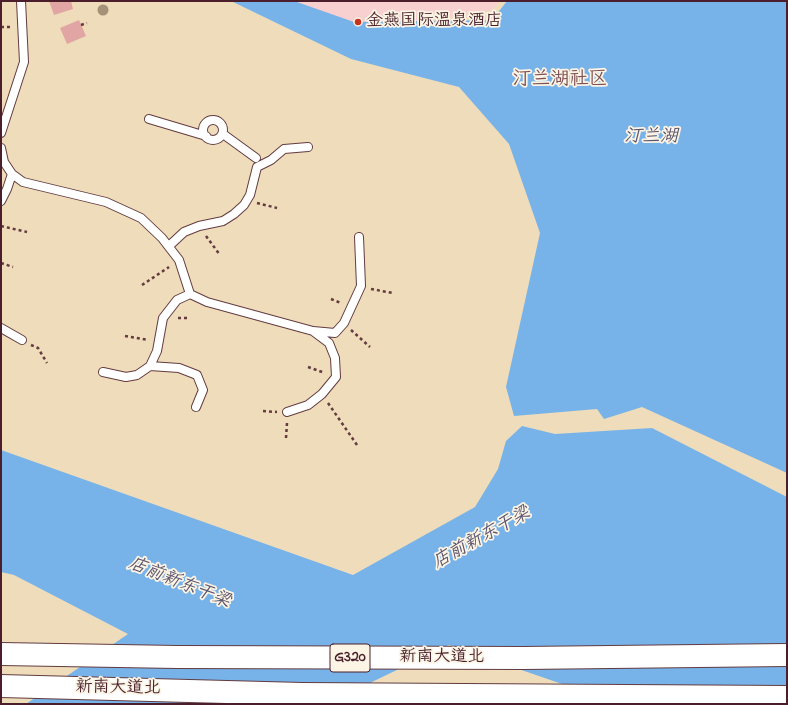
<!DOCTYPE html>
<meta charset="utf-8">
<style>
body{margin:0}
#map{position:relative;width:788px;height:705px;overflow:hidden;background:#efdcba;font-family:"Indie Flower",sans-serif}
canvas{display:block}
.frame{position:absolute;inset:0;border:2px solid #4a1f2b;pointer-events:none}
</style>
<div id="map">
<canvas width="788" height="705"></canvas>
<div class="frame"></div>
</div>
<script>
const ctx = document.querySelector('canvas').getContext('2d');
ctx.lineJoin = 'round';
function fill(path, color) { ctx.fillStyle = color; ctx.fill(path, 'evenodd'); }
const poly = rows => new Path2D(rows.map(r => 'M' + r).join(''));
function stroke(path, color, width, dash) { ctx.strokeStyle = color; ctx.lineWidth = width; ctx.lineCap = dash ? 'butt' : 'round'; ctx.setLineDash(dash || []); ctx.stroke(path); }
function drawText(font, color, halo, rows, align = 'center') {
  ctx.font = font + ' "Indie Flower","LXGW WenKai TC",sans-serif'; ctx.lineWidth = 3.5; ctx.setLineDash([]); ctx.textBaseline = 'middle'; ctx.strokeStyle = halo; ctx.fillStyle = color; for (const [text, x, y, turn = 0] of rows) {
    ctx.save(); ctx.translate(x, y); ctx.rotate((+turn || 0) * Math.PI / 180); ctx.textAlign = isNaN(turn) ? turn : align; if (halo) ctx.strokeText(text, 0, 0); ctx.fillText(text, 0, 0); ctx.restore();
  }
}
const built = poly([
 [248,1,500,1,493,10,334,35]
]);
const water = poly([
 [231,1,294,1,354,22,492,20,507,1,787,1,787,473,642,407,604,419,597,409,514,416,506,387,540,233,509,144,459,87,351,59],
 [522,426,555,434,652,428,787,497,787,704,620,704,449,645,326,704,26,704,128,634,14,575,1,572,1,450,353,575,475,507,498,469,506,441]
]);
const building = poly([
 [49,1,71,1,73,9,54,15],
 [79,20,86,36,67,44,60,28]
]);
const path = poly([
 [81,25,87,23],
 [1,27,13,27],
 [257,203,277,208],
 [1,226,27,232],
 [206,236,220,255],
 [1,263,13,267],
 [142,285,169,267],
 [371,289,393,293],
 [331,299,341,303],
 [178,318,190,318],
 [351,330,370,347],
 [125,336,148,340],
 [31,345,38,348,47,363],
 [308,367,325,373],
 [328,403,357,445],
 [263,411,277,412],
 [286,438,287,423]
]);
const service = poly([
 [149,119,206,136],
 '203 130a10 10 0 1 1 20 0a10 10 0 1 1-20 0Z',
 [1,133,24,62,21,1],
 [223,134,256,158],
 [1,148,4,162,12,174,23,182,106,202,141,218,162,238,179,260,190,294,207,302,313,331,329,343,335,358,336,377,322,394,308,405,287,412],
 [1,201,7,189,12,174],
 [169,246,184,232,199,226,223,221,234,214,244,205,250,195,257,167,271,160,284,149,308,147],
 [1,328,22,340],
 [313,331,335,333,344,323,361,286,359,237],
 [150,366,179,368,197,375,203,390,196,407],
 [103,372,126,377,137,375,150,366,157,351,163,318,177,300,190,294]
]);
const trunk = poly([
 [1,654,177,657,523,658,787,655],
 [1,686,302,694,787,697]
]);
const trees = [
 [103,10]
];
const markers = [
 [358,22,4,"#c8321e"]
];
const shields = [
 [350,658,40]
];
const shieldNames = [
 ["G320",350,658]
];
const poiNames = [
 ["金燕国际温泉酒店",366,22]
];
const streetNames = [
 ["新南大道北",442,658],
 ["新南大道北",118,689,1]
];
const waterNames = [
 ["汀兰湖",651,138],
 ["店前新东干梁",482,539,-29],
 ["店前新东干梁",179,584,22]
];
const quarterNames = [
 ["汀兰湖社区",560,81]
];
fill(built, '#f7d0cf');
fill(water, '#77b3e9');
fill(building, '#e1a5a3');
stroke(service, '#633b40', 10);
stroke(trunk, '#633b40', 24);
stroke(path, '#633b40', 2.5, [3, 3]);
stroke(service, '#fff', 8);
stroke(trunk, '#fff', 22);
ctx.fillStyle = '#a49178';
for (const [x, y] of trees) { ctx.beginPath(); ctx.arc(x, y, 5.5, 0, 2 * Math.PI); ctx.fill(); }
for (const [x, y, r, color] of markers) { const dot = new Path2D(); dot.arc(x, y, r, 0, 2 * Math.PI); ctx.fillStyle = color; ctx.fill(dot); stroke(dot, '#fcf5e5', 1.5); }
for (const [x, y, w] of shields) { const box = new Path2D(); box.roundRect(x - w / 2, y - 14, w, 28, 3); ctx.fillStyle = '#fcf5e5'; ctx.fill(box); stroke(box, '#4a1f2b', 1); }
drawText('bold 16px', '#4a1f2b', null, shieldNames);
drawText('17px', '#4a1f2b', '#fcf5e5', poiNames, 'left');
drawText('17px', '#4a1f2b', '#fcf5e5', streetNames);
drawText('italic 18px', '#5a536e', '#fcf5e5', waterNames);
drawText('19px', '#7f4e55', '#fcf5e5', quarterNames);
</script>
